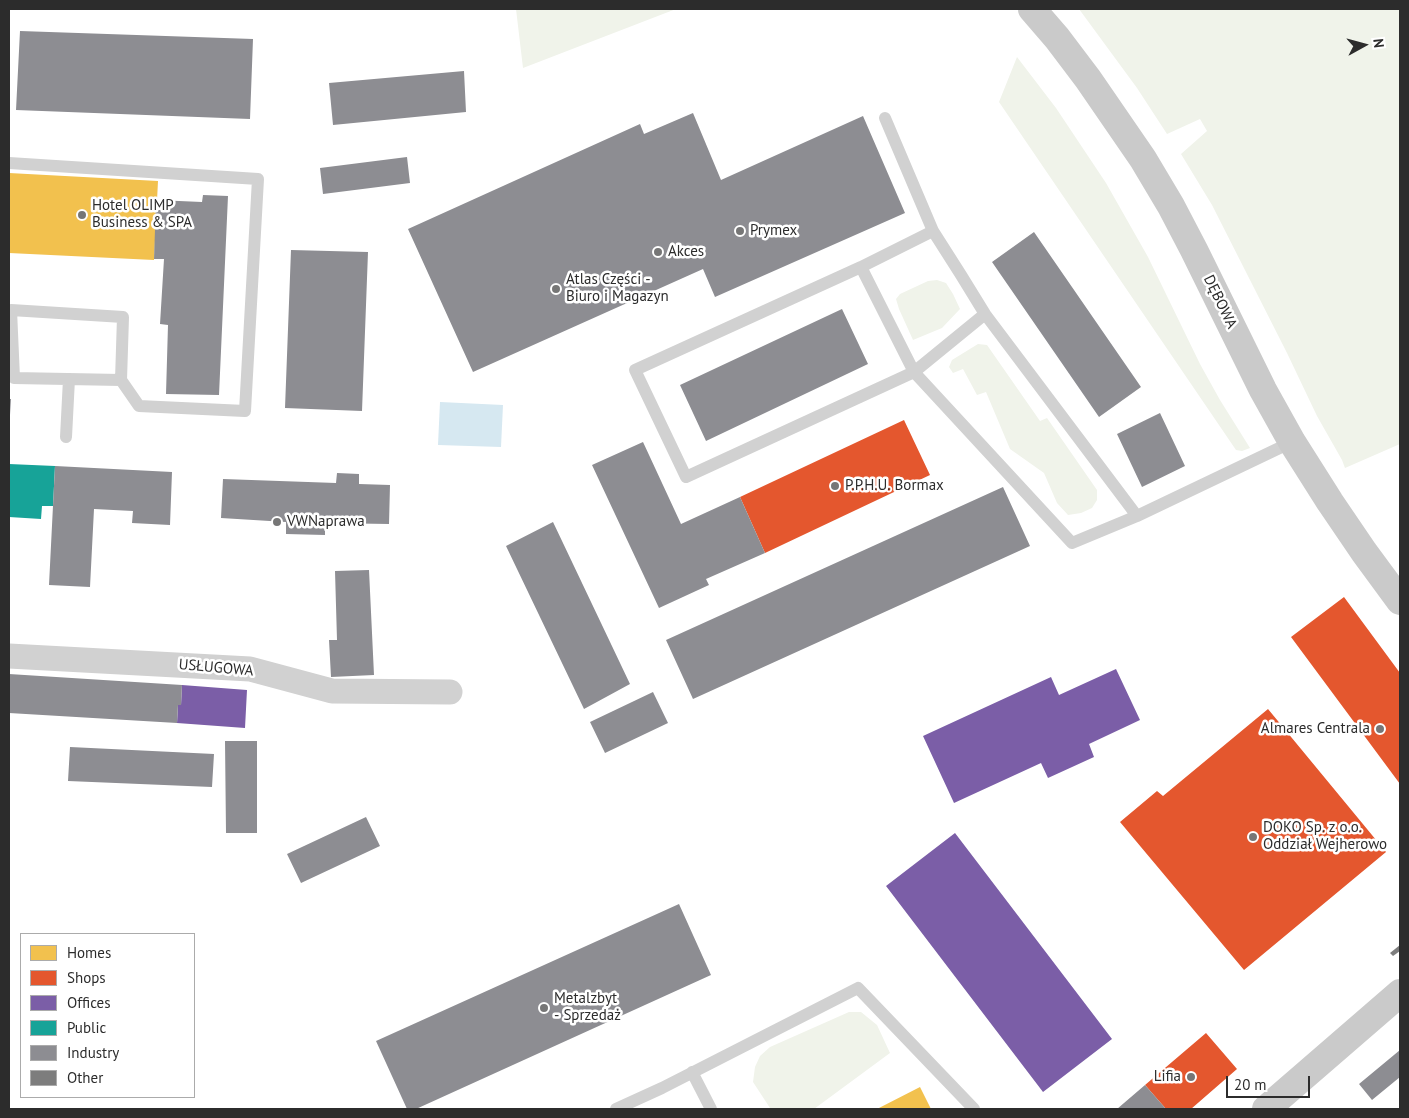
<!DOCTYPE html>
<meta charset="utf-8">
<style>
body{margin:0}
#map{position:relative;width:1409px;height:1118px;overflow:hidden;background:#fff;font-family:"PT Sans",sans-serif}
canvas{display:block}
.frame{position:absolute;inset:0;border:10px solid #2c2c2c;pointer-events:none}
.legend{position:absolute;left:20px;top:933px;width:175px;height:165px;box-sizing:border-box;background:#fff;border:1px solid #ababab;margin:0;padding:6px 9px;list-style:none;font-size:15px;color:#2c2c2c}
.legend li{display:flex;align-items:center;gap:10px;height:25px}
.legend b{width:25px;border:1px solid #ababab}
.north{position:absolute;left:1339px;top:20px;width:50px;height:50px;-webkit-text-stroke:4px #fff;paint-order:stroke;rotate:83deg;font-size:14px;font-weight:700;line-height:20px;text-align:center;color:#2c2c2c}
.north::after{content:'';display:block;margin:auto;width:18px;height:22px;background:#2c2c2c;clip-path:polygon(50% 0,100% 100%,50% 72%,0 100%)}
.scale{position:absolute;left:1226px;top:1076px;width:84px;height:22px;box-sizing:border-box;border:2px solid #2c2c2c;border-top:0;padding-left:6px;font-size:15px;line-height:18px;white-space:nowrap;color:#2c2c2c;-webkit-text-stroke:4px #fff;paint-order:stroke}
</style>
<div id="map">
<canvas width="1409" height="1118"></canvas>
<div class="frame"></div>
<ul class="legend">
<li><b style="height:14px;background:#f2c14e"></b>Homes</li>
<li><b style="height:14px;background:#e4572e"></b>Shops</li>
<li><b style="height:14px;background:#7b5ea7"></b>Offices</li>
<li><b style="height:14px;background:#17a398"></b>Public</li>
<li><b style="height:14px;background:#8d8d92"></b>Industry</li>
<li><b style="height:14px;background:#7d7d7d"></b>Other</li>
</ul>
<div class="north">N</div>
<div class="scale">20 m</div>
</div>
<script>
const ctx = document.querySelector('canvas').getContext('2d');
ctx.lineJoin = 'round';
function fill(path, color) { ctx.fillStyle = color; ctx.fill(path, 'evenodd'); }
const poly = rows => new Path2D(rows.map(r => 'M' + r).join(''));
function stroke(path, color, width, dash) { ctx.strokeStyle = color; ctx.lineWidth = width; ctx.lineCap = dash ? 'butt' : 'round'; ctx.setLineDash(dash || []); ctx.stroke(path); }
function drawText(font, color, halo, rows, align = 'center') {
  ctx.font = font + ' "PT Sans",sans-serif'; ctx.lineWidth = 5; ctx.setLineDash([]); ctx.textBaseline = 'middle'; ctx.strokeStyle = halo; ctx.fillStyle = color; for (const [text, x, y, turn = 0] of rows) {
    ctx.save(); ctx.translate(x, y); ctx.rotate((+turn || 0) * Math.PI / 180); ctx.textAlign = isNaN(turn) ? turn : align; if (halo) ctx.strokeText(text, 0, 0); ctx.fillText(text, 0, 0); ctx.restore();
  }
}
const green = poly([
 [516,9,676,9,523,68],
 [1079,9,1400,9,1400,444,1345,468,1342,460,1317,416,1287,353,1212,205,1181,154,1207,131,1200,119,1167,134,1137,88],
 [1017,57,1056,108,1106,183,1148,257,1200,364,1220,400,1250,448,1242,451,1236,450,999,102],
 [937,280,946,283,953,294,960,309,942,328,913,340,899,309,896,299,900,294,928,281],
 [978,344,987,345,1040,421,1047,418,1097,490,1097,500,1092,508,1081,513,1068,515,1057,503,1044,473,1010,449,986,392,977,395,963,369,953,373,949,367,952,360],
 [849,1012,861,1012,877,1025,890,1053,814,1109,769,1109,770,1108,753,1082,755,1067,760,1056,770,1047]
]);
const water = poly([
 [440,402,503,405,501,447,438,445]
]);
const homes = poly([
 [9,173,158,181,154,260,9,253],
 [920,1087,931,1109,877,1109]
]);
const shops = poly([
 [904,420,930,475,765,553,740,497],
 [1344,597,1400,673,1400,784,1291,637],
 [1268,709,1386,852,1244,970,1120,822,1157,791,1163,796],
 [1206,1033,1237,1069,1191,1109,1166,1109,1145,1085]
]);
const offices = poly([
 [1116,669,1140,720,1089,744,1094,757,1048,778,1041,763,954,803,923,736,1051,677,1059,695],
 [182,685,247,690,245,728,177,723,178,705,181,705],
 [955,833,1112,1039,1043,1092,886,886]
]);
const public = poly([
 [9,464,55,466,53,506,42,506,41,519,9,517]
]);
const industry = poly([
 [20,31,253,39,250,119,16,110],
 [464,71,466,112,333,125,329,83],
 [693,113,721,180,863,116,905,213,715,297,703,269,473,372,408,229,640,124,644,134],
 [407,157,410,183,323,194,320,168],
 [203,195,228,196,219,395,166,394,168,325,160,324,164,259,154,259,156,200,202,202],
 [1034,232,1141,387,1099,417,992,262],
 [291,250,368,252,362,411,285,408],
 [842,309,868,364,706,441,680,385],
 [9,399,11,399,10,415,9,415],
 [1160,413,1185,466,1142,487,1117,434],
 [643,442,681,524,740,497,765,553,706,579,709,585,659,608,592,465],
 [55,466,172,472,170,525,132,523,133,511,94,509,90,587,49,585],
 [337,473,359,474,359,484,390,485,389,524,325,523,325,535,286,534,286,522,221,518,223,479,336,483],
 [1003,487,1030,546,693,699,666,640],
 [553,522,630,684,584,709,506,546],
 [369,570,374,675,331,677,329,640,337,640,335,571],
 [9,674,182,685,181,705,178,705,177,723,9,713],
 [653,692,668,723,605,753,590,722],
 [225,741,257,741,257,833,226,833],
 [70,747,214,754,212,787,68,781],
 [366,817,380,846,301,883,287,854],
 [679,904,711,975,416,1109,407,1109,376,1041],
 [1400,1050,1400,1077,1372,1100,1359,1084],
 [1145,1085,1166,1109,1117,1109]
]);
const building = poly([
 [1400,945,1400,951,1393,956,1390,953]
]);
const lane = poly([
 [885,118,933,231,961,275,985,314,1137,516,1292,442],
 [9,163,258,179,245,411,139,406,121,380,123,317,11,310,14,378,121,380],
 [933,231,861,267,635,370,686,477,914,372,985,314],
 [861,267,914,372,1072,543,1137,516],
 [66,437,69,379],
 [692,1072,711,1109],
 [616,1109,662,1088,858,988,974,1109]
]);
const street = poly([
 [9,656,250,669,332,691,450,692]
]);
const secondary = poly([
 [1032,9,1057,38,1088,79,1143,159,1171,206,1194,250,1263,390,1292,442,1330,502,1364,552,1400,601],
 [1266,1109,1400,993]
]);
const markers = [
 [82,215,5,"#767676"],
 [740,231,5,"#767676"],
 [658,252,5,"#767676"],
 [556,289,5,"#767676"],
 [835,486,5,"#767676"],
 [277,522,5,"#767676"],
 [1380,729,5,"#767676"],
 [1253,837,5,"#767676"],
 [544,1008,5,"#767676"],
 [1191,1077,5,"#767676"]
];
const poiNames = [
 ["Hotel OLIMP",92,206],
 ["Business & SPA",92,223],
 ["Prymex",750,231],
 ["Akces",668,252],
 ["Atlas Części -",566,280],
 ["Biuro i Magazyn",566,297],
 ["P.P.H.U. Bormax",845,486],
 ["VWNaprawa",287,522],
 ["Almares Centrala",1370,729,"right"],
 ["DOKO Sp. z o.o.",1263,828],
 ["Oddział Wejherowo",1263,845],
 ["Metalzbyt",554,999],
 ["- Sprzedaż",554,1016],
 ["Lifia",1181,1077,"right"]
];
const streetNames = [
 ["DĘBOWA",1220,302,64],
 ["USŁUGOWA",216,668,5]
];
fill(green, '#f0f3ea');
fill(water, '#d6e8f1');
fill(homes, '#f2c14e');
fill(shops, '#e4572e');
fill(offices, '#7b5ea7');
fill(public, '#17a398');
fill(industry, '#8d8d92');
fill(building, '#7d7d7d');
stroke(lane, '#d1d1d1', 12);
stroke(street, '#d1d1d1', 25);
stroke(secondary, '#cacaca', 28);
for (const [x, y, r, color] of markers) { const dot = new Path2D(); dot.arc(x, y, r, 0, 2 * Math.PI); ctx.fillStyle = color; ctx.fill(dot); stroke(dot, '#fff', 2); }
drawText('15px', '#2c2c2c', '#fff', poiNames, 'left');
drawText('15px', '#2c2c2c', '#fff', streetNames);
</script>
